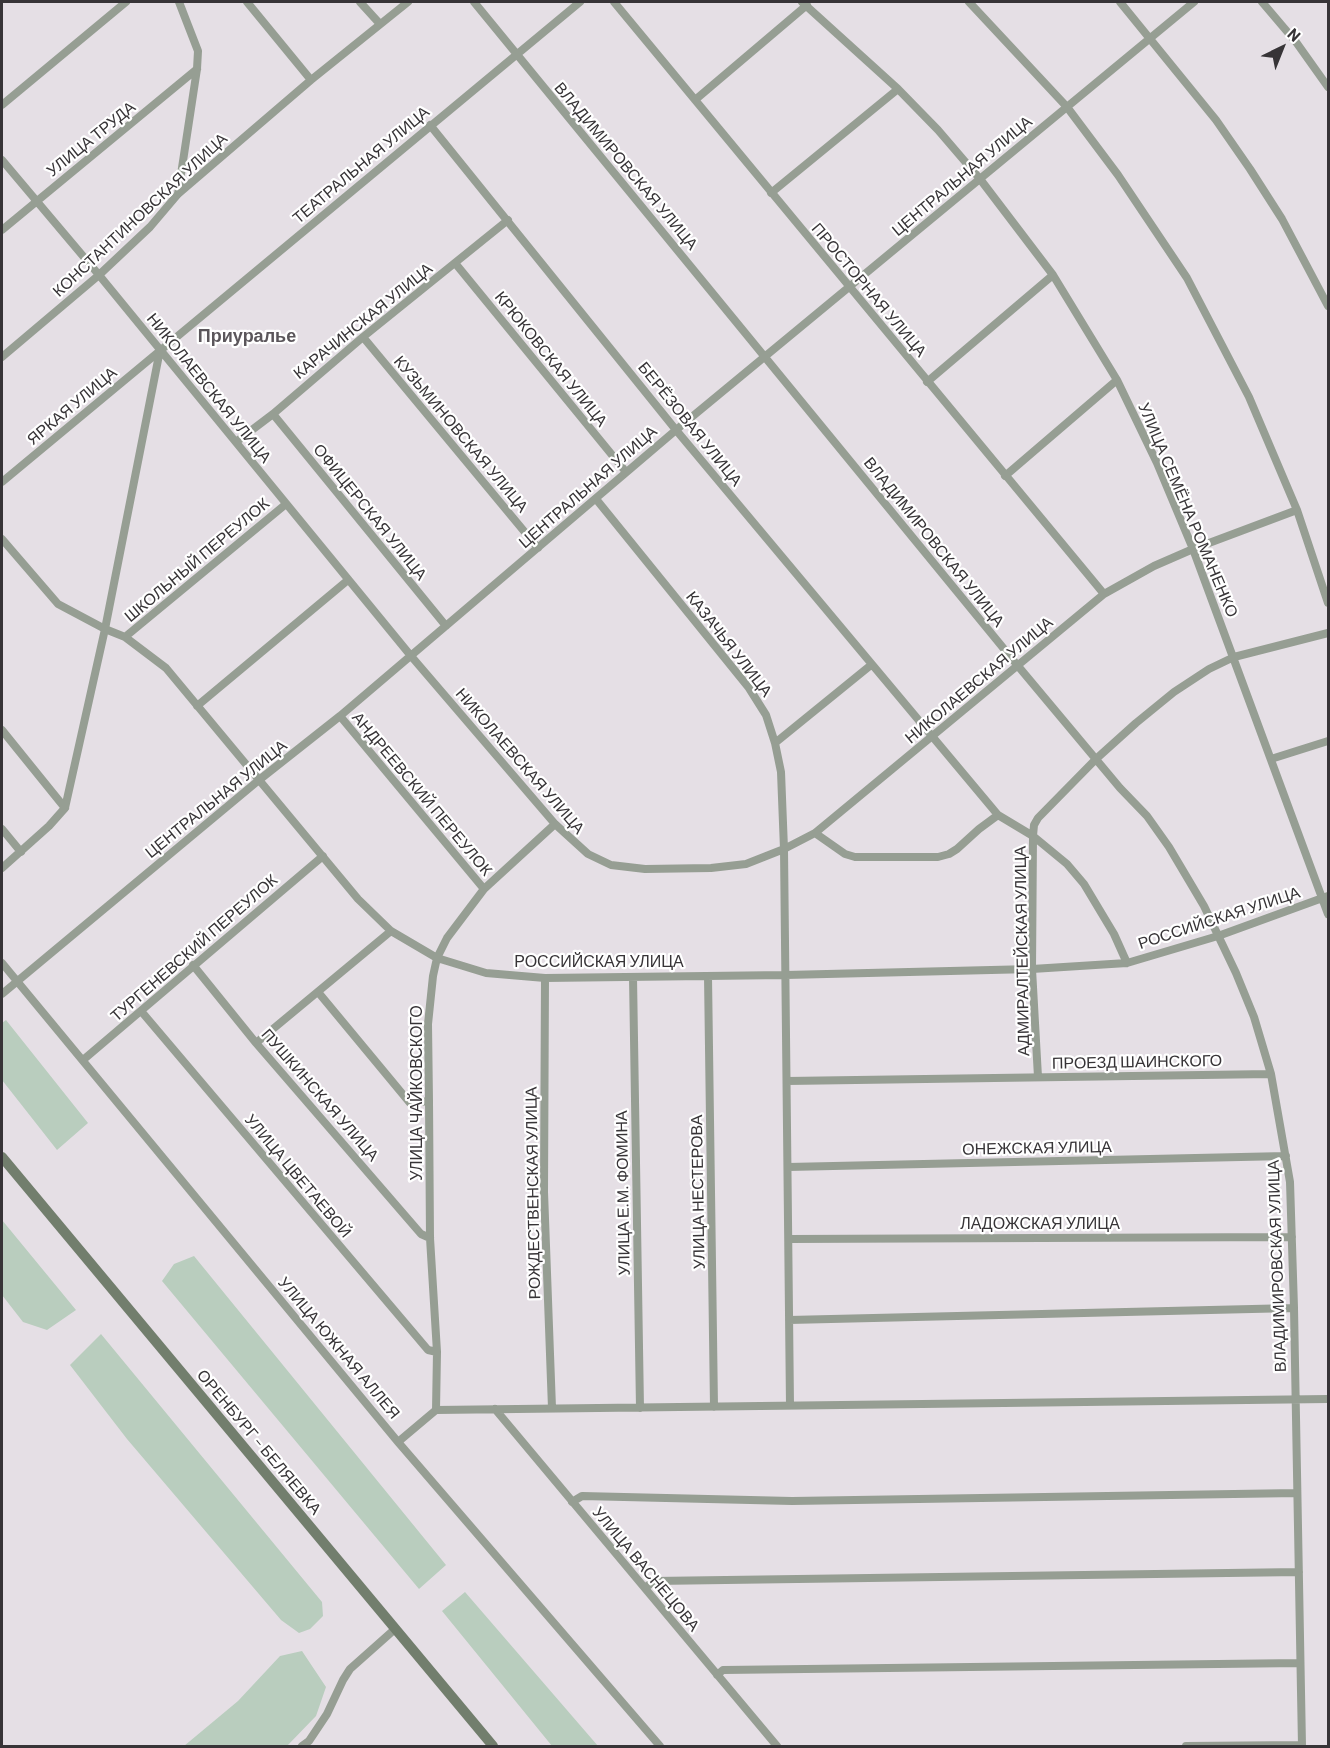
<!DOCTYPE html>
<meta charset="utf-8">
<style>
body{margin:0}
#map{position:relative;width:1330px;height:1748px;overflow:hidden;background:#e5dfe5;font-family:Barlow,sans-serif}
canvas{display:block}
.frame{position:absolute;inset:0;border:3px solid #373437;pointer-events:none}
.north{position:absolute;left:1252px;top:18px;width:60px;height:60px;-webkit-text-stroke:4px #fff;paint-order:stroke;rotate:43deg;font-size:16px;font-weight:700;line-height:24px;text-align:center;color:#373437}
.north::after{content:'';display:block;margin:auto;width:21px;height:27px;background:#373437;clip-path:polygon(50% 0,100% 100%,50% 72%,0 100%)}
</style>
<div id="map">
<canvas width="1330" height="1748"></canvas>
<div class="frame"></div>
<div class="north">N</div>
</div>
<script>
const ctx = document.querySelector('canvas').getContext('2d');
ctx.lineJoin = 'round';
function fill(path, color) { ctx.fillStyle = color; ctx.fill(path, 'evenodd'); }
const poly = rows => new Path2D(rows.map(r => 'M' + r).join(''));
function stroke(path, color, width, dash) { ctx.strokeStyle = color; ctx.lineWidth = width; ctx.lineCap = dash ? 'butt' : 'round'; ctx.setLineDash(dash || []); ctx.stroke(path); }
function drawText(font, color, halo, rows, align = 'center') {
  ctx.font = font + ' Barlow,sans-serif'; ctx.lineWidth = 4.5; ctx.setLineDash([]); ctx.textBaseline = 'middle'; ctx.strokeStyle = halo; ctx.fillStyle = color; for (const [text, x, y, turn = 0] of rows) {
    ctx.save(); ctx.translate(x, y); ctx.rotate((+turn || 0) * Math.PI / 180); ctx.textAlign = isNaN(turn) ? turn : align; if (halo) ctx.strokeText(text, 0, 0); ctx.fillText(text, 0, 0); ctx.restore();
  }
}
const green = poly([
 [6,1020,88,1123,57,1150,2,1080,2,1023],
 [2,1220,76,1310,47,1330,23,1322,2,1295],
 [194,1256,446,1565,419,1589,162,1281,174,1264],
 [101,1334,322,1602,323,1616,310,1629,299,1633,281,1620,127,1439,70,1365],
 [465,1592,598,1746,552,1746,442,1611],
 [302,1651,326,1687,316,1716,287,1746,184,1746,238,1701,280,1656]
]);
const minor = poly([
 [247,2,311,80],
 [360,2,380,24],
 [474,2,1018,666,1120,788,1147,816,1169,847,1204,906,1236,973,1254,1017,1271,1074,1290,1182,1294,1308,1302,1746],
 [614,2,1104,594],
 [802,2,898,89,938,130,980,179,1053,275,1117,380,1157,463,1193,549,1328,914],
 [969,2,1067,107,1118,175,1187,278,1249,397,1297,510,1328,603],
 [1120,2,1216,120,1250,169,1282,219,1328,306],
 [1262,2,1296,42,1328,87],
 [695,100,807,5],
 [2,105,126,2],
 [430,125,676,430,998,815,1033,836,1067,864,1084,884,1114,934,1127,963],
 [2,160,99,275,411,656,555,824,588,854,611,865,645,869,711,868,746,864,784,849,815,833,1104,594,1154,566,1193,549,1297,510],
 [771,193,898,89],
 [178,194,197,69,198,51,179,2],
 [2,230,197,69],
 [455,263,626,472],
 [363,337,538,548],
 [2,357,99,275,150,227,178,194,311,80,408,2],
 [927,382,1053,275],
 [273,414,446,626],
 [236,442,273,414,363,337,508,220],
 [1005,476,1117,380],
 [2,482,580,2],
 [596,499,749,688,766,715,775,743,781,772,784,849,790,1405],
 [2,539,58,604,105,629,125,637,166,668,358,899,391,931,437,958,486,973,545,978,786,975,1032,969,1127,963,1218,936,1328,896],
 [125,637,286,504],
 [197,706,348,580],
 [340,716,484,889],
 [2,730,65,808],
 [775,743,871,665],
 [1271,759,1328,741],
 [2,829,21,852],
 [815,833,845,854,855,857,938,857,949,854,957,849,979,829,998,815],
 [2,868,49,826,65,808,105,629,160,350],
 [2,963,398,1442,660,1746],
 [193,965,256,1043,421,1234,430,1238],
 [708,976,714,1407],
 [633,977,640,1408],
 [545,978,544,1192,552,1408],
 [318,992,410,1103,429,1101],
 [2,994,259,780,340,716,676,430,1194,2],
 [141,1011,428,1350,437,1352],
 [256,1043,391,931],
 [83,1060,323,856],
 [1038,1077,1032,969,1033,836,1034,825,1038,818,1096,759,1136,723,1174,692,1209,669,1234,657,1328,633],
 [787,1081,1271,1074],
 [788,1167,1286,1156],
 [789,1239,1292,1237],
 [789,1320,1294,1308],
 [495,1409,777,1746],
 [436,1410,437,1352,430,1238,429,1101,428,1024,433,976,437,958,447,938,484,889,555,824],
 [398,1442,436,1410,1328,1399],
 [572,1502,582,1496,792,1501,1297,1493],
 [645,1588,654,1581,1299,1572],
 [717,1675,723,1670,1300,1663],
 [302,1746,309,1741,327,1714,343,1680,350,1669,395,1629],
 [1186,1746,1302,1745]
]);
const secondary = poly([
 [2,1157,493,1746]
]);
const streetNames = [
 ["УЛИЦА ТРУДА",91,139,-39],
 ["ТЕАТРАЛЬНАЯ УЛИЦА",361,165,-40],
 ["ВЛАДИМИРОВСКАЯ УЛИЦА",626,166,50],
 ["ЦЕНТРАЛЬНАЯ УЛИЦА",962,176,-40],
 ["КОНСТАНТИНОВСКАЯ УЛИЦА",140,215,-43],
 ["ПРОСТОРНАЯ УЛИЦА",869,290,50],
 ["КАРАЧИНСКАЯ УЛИЦА",363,321,-39],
 ["КРЮКОВСКАЯ УЛИЦА",551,359,51],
 ["НИКОЛАЕВСКАЯ УЛИЦА",209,388,51],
 ["ЯРКАЯ УЛИЦА",72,406,-40],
 ["БЕРЁЗОВАЯ УЛИЦА",690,424,51],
 ["КУЗЬМИНОВСКАЯ УЛИЦА",461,434,50],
 ["ЦЕНТРАЛЬНАЯ УЛИЦА",588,487,-41],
 ["УЛИЦА СЕМЁНА РОМАНЕНКО",1188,510,67],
 ["ОФИЦЕРСКАЯ УЛИЦА",370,512,51],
 ["ВЛАДИМИРОВСКАЯ УЛИЦА",934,542,51],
 ["ШКОЛЬНЫЙ ПЕРЕУЛОК",197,560,-40],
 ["КАЗАЧЬЯ УЛИЦА",729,644,52],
 ["НИКОЛАЕВСКАЯ УЛИЦА",979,680,-40],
 ["НИКОЛАЕВСКАЯ УЛИЦА",520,761,49],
 ["АНДРЕЕВСКИЙ ПЕРЕУЛОК",422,794,50],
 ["ЦЕНТРАЛЬНАЯ УЛИЦА",216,799,-39],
 ["РОССИЙСКАЯ УЛИЦА",1219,918,-18],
 ["ТУРГЕНЕВСКИЙ ПЕРЕУЛОК",194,948,-41],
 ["АДМИРАЛТЕЙСКАЯ УЛИЦА",1022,951,-91],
 ["РОССИЙСКАЯ УЛИЦА",599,962],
 ["ПРОЕЗД ШАИНСКОГО",1137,1062,-1],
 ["УЛИЦА ЧАЙКОВСКОГО",417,1093,-90],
 ["ПУШКИНСКАЯ УЛИЦА",320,1095,49],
 ["ОНЕЖСКАЯ УЛИЦА",1037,1148,-1],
 ["УЛИЦА ЦВЕТАЕВОЙ",298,1176,50],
 ["УЛИЦА НЕСТЕРОВА",698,1192,-91],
 ["РОЖДЕСТВЕНСКАЯ УЛИЦА",533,1193,-91],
 ["УЛИЦА Е.М. ФОМИНА",623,1193,-91],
 ["ЛАДОЖСКАЯ УЛИЦА",1040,1224],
 ["ВЛАДИМИРОВСКАЯ УЛИЦА",1277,1266,-92],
 ["УЛИЦА ЮЖНАЯ АЛЛЕЯ",339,1348,50],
 ["ОРЕНБУРГ – БЕЛЯЕВКА",259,1442,50],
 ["УЛИЦА ВАСНЕЦОВА",646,1569,50]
];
const neighbourhoodNames = [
 ["Приуралье",247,336]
];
fill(green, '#b9cdbe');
stroke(minor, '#969e93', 8);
stroke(secondary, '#727e6d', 10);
drawText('16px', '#373437', '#fff', streetNames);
drawText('bold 18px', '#5b565b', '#fff', neighbourhoodNames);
</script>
